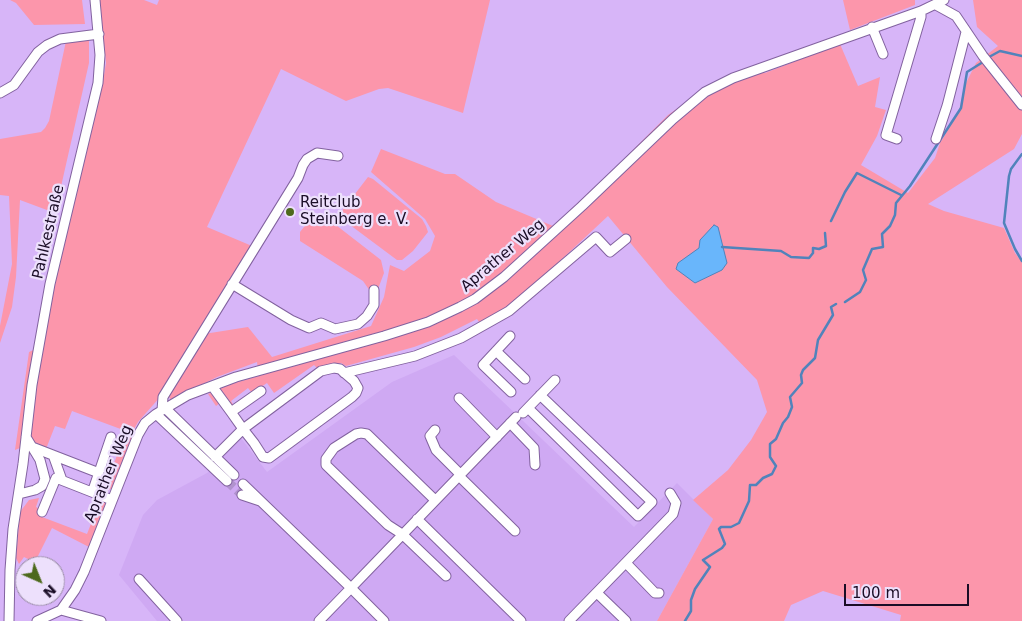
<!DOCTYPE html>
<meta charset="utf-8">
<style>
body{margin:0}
#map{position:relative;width:1022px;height:621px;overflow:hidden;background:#d7b5f8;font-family:"DejaVu Sans",sans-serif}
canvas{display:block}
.north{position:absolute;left:15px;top:556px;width:50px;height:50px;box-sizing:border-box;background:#ede0fc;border:1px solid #998ca6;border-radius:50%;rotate:136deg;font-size:14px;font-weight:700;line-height:20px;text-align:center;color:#1a0d26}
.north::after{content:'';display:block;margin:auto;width:18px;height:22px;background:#4d691c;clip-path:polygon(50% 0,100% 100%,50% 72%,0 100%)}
.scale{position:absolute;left:844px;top:584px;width:125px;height:22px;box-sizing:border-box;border:2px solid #1a0d26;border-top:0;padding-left:6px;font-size:15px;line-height:18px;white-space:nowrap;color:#1a0d26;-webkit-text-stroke:4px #ede0fc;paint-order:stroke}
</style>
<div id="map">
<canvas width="1022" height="621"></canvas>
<div class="north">N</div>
<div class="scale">100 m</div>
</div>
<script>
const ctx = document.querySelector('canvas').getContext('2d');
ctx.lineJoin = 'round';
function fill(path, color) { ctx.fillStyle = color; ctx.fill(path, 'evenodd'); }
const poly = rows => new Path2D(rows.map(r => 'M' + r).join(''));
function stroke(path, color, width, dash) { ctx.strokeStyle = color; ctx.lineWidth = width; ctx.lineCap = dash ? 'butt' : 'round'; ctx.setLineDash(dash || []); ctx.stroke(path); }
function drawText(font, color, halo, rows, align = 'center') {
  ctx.font = font + ' "DejaVu Sans",sans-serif'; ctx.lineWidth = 4.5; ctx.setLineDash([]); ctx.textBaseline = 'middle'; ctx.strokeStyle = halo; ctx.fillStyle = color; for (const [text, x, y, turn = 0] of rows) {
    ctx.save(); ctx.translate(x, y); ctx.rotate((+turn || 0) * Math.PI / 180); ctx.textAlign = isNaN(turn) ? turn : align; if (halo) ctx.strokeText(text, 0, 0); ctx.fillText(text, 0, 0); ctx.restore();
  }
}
const built = poly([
 [454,355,634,527,677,483,713,519,657,621,157,621,119,575,143,515,157,500,207,473,241,438,267,472,392,382]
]);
const green = poly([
 [10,0,82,0,85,24,34,25,16,3],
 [99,0,144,0,157,5,159,0,490,0,463,113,388,88,379,89,346,101,281,69,207,227,252,246,161,396,138,422,133,431,127,426,126,431,133,435,112,488,105,492,101,489,100,483,106,485,126,431,72,411,65,429,55,426,46,449,32,443,15,450,29,352,44,345,52,290,102,87,106,63],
 [843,0,915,0,915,5,850,30],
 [973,0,1022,0,1022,134,1014,149,928,204,944,211,1004,228,1015,253,1022,262,1022,621,900,621,901,615,823,591,791,605,784,621,657,621,713,519,693,500,728,470,751,440,767,412,757,380,667,287,608,216,532,287,499,312,479,322,477,319,441,337,414,347,346,366,341,363,318,369,314,365,274,393,267,383,252,393,248,388,231,401,234,406,233,407,224,400,216,406,208,394,231,384,259,376,257,362,217,377,171,400,168,395,204,334,248,327,272,357,371,326,384,297,390,265,404,271,430,251,435,236,425,219,371,172,381,149,445,174,455,174,496,202,553,226,616,167,668,115,712,84,757,65,765,73,840,44,858,86,880,77,875,107,886,110,877,136,861,165,908,193,935,158,940,143,959,111,964,87,976,63,998,46,977,27],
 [89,39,89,63,55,213,20,200,16,277,12,307,0,343,0,326,12,264,9,196,0,195,0,139,41,132,45,128,49,121,66,41],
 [368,177,373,179,422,219,426,226,428,232,413,251,402,260,397,260,338,216],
 [317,214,323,215,381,260,384,273,378,289,370,291,363,281,300,241,300,232,312,217],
 [39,498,36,507,42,510,42,517,87,534,101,498,105,501,105,505,89,547,52,528,33,566,28,566,28,559,24,557,19,564,16,558,20,512,29,500]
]);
const water = poly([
 [714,225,718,227,727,263,722,270,695,283,676,269,678,263,699,248,700,240,714,225]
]);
const stream = poly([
 [989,57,1000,51,1022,56],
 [1022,154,1011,169,1009,176,1004,223,1015,249,1022,261],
 [831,221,845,192,857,173,901,195],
 [722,247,781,251,791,257,809,258,813,253,813,248,819,249,826,246,825,233],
 [845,302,860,292,866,280,863,270,872,249,883,247,882,234,890,226,895,215,896,203,910,186,961,108,967,72,983,62],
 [685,621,691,611,691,600,695,589,710,567,703,560,722,548,725,544,719,529,721,527,731,527,739,523,749,501,750,485,756,485,763,478,772,474,776,466,770,457,770,444,776,439,783,423,788,417,792,407,790,397,802,383,801,375,803,370,815,358,818,340,833,315,831,307,836,304]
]);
const minorTunnel = poly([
 [227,481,242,495]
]);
const minor = poly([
 [936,5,956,16,983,56,1022,105],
 [872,27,883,54],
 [0,93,14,85,38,52,47,45,60,39,99,34],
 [897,139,886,135,921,17,921,11],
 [936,139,947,106,966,32],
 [232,284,291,320,309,328,321,323,335,329,358,324,367,316,374,305,374,290],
 [510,336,483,365,511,392],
 [496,351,525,379],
 [344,373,415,356,461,338,509,311,596,237,610,252,626,239],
 [212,386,231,412,243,429,254,443,263,457,269,458,352,397,356,393,358,388,354,381,340,369,334,368,321,371,243,429,215,457],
 [459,398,497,437],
 [165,408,234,475],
 [528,408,638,516,652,502,540,395],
 [162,410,163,397,298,178,303,165,307,159,317,153,338,156],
 [231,412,261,391],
 [523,413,555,380],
 [156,414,227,481],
 [510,423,534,448,535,465],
 [435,430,430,436,436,450,460,474],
 [32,447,99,473],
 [53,455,62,480],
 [459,476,515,531],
 [243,484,351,588,516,417],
 [19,494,35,490,42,486,45,479,40,460,26,437],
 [100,495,94,487,111,437],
 [242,495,260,501],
 [435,500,367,434,361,433,356,434,334,448,326,459,326,465,388,525,402,534,446,576],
 [42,512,56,478,112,500],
 [417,519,521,621],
 [626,563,655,593,659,593],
 [139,579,177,621],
 [597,593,626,621],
 [61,610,101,621],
 [9,621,10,570,13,529,23,464,32,385,50,284,98,83,100,55,95,0],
 [37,621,61,610,75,590,84,572,138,435,145,423,156,414,188,395,236,377,384,336,428,322,460,307,475,299,504,277,582,206,673,119,705,92,733,78,921,11,944,0],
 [319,621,351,588,384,621],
 [569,621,673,514,676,503,670,493]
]);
const markers = [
 [290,212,5,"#4d691c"]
];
const poiNames = [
 ["Reitclub",300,203],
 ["Steinberg e. V.",300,220]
];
const streetNames = [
 ["Pahlkestraße",49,232,-77],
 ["Aprather Weg",503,256,-40],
 ["Aprather Weg",109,474,-68]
];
fill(built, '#cfa9f3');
fill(green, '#fc96ab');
fill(water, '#69b6fb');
stroke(water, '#5183bb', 1);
stroke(stream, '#5183bb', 2.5);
stroke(minorTunnel, '#b193ce', 9, [9, 4.5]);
stroke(minor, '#82629f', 11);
stroke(minor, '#fff', 9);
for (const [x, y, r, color] of markers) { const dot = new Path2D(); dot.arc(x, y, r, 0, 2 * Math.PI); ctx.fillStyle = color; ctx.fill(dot); stroke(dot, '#ede0fc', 2); }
drawText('15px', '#1a0d26', '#ede0fc', poiNames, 'left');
drawText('15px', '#1a0d26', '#ede0fc', streetNames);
</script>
